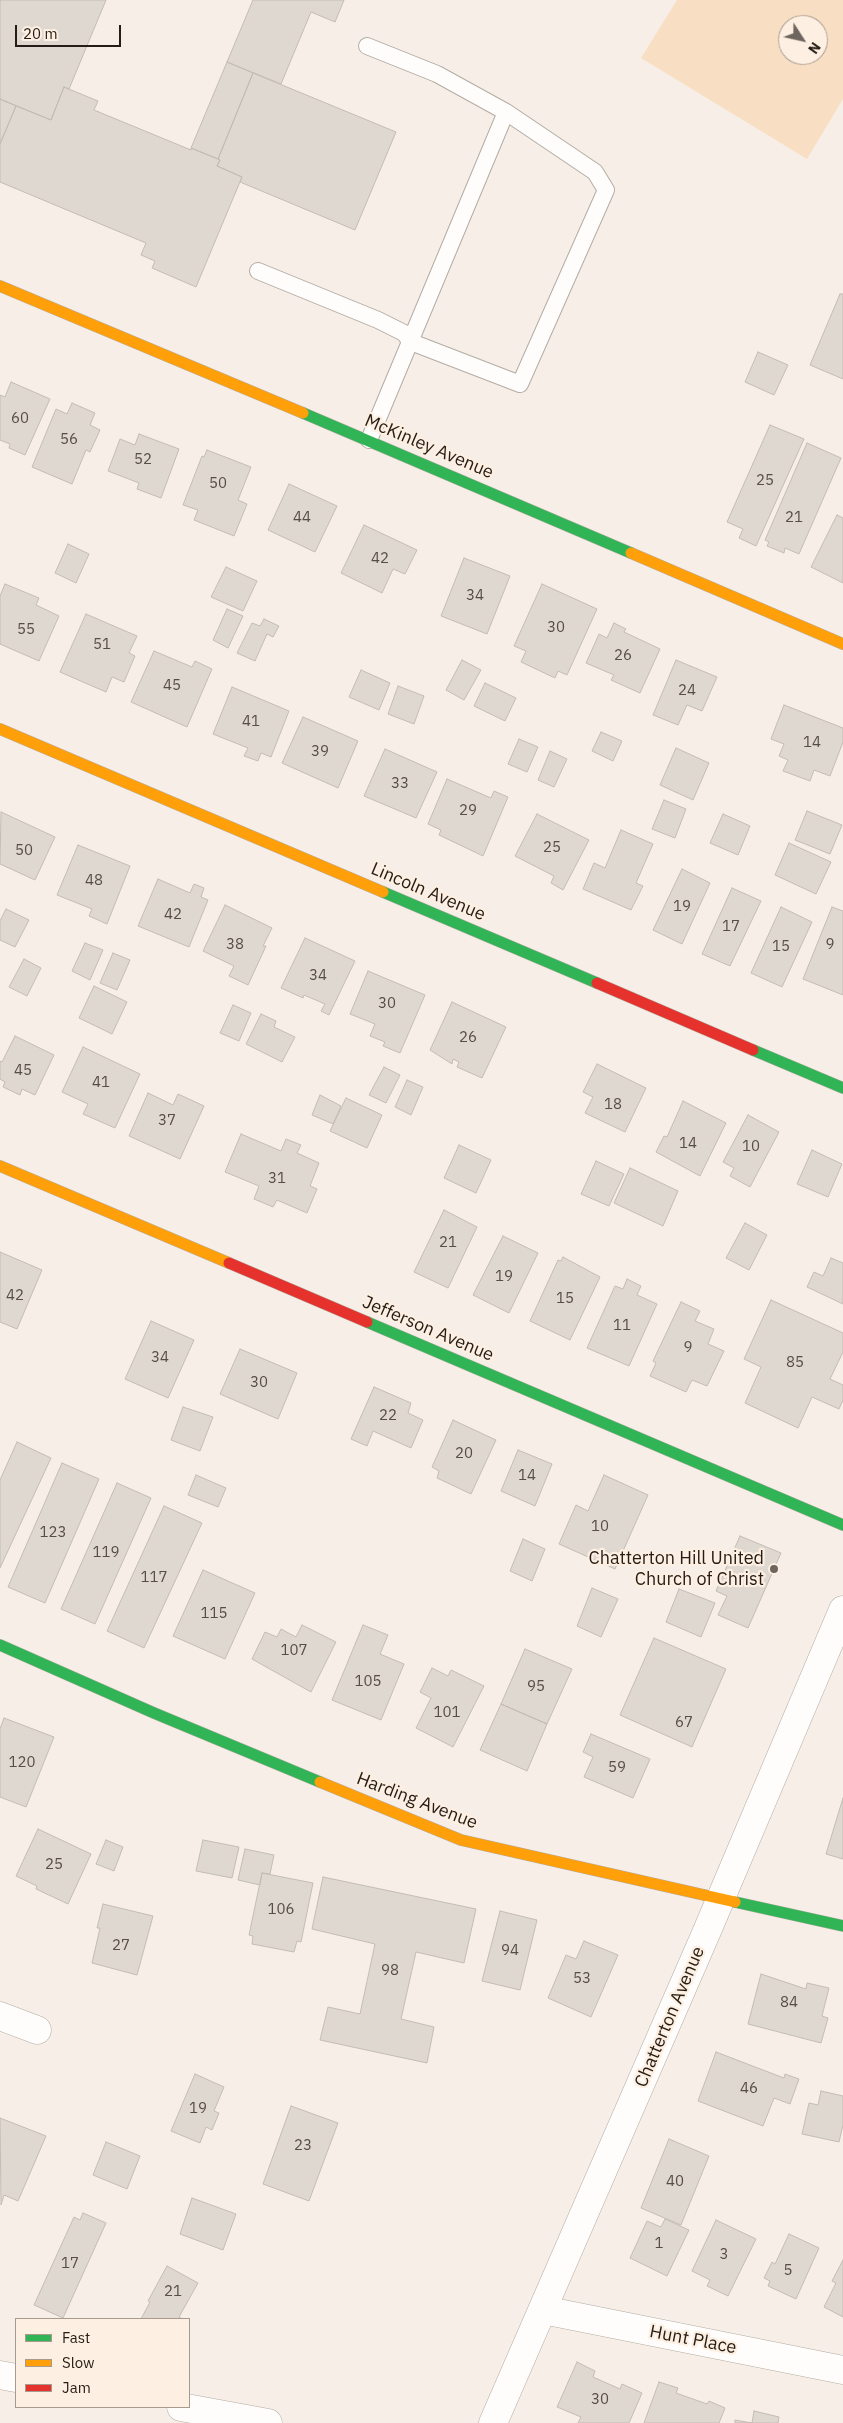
<!DOCTYPE html>
<style>
body{margin:0}
#map{position:relative;width:843px;height:2423px;overflow:hidden;background:#f7efe7;font-family:"IBM Plex Sans",sans-serif}
canvas{display:block}
.legend{position:absolute;left:15px;top:2318px;width:175px;height:90px;box-sizing:border-box;background:#fdefe1;border:1px solid #a79b8f;margin:0;padding:6px 9px;list-style:none;font-size:15px;color:#251d15}
.legend li{display:flex;align-items:center;gap:10px;height:25px}
.legend b{width:25px;border:1px solid #a79b8f}
.north{position:absolute;left:778px;top:15px;width:50px;height:50px;box-sizing:border-box;background:#fdefe1;border:1px solid #a79b8f;border-radius:50%;rotate:125deg;font-size:14px;font-weight:700;line-height:20px;text-align:center;color:#251d15}
.north::after{content:'';display:block;margin:auto;width:18px;height:22px;background:#6e665e;clip-path:polygon(50% 0,100% 100%,50% 72%,0 100%)}
.scale{position:absolute;left:15px;top:25px;width:106px;height:22px;box-sizing:border-box;border:2px solid #251d15;border-top:0;padding-left:6px;font-size:15px;line-height:18px;white-space:nowrap;color:#251d15;-webkit-text-stroke:4px #fdefe1;paint-order:stroke}
</style>
<div id="map">
<canvas width="843" height="2423"></canvas>
<ul class="legend">
<li><b style="height:6px;background:#30b455"></b>Fast</li>
<li><b style="height:6px;background:#ff9f0a"></b>Slow</li>
<li><b style="height:6px;background:#e5322d"></b>Jam</li>
</ul>
<div class="north">N</div>
<div class="scale">20 m</div>
</div>
<script>
const ctx = document.querySelector('canvas').getContext('2d');
ctx.lineJoin = 'round';
function fill(path, color) { ctx.fillStyle = color; ctx.fill(path, 'evenodd'); }
const poly = rows => new Path2D(rows.map(r => 'M' + r).join(''));
function stroke(path, color, width, dash) { ctx.strokeStyle = color; ctx.lineWidth = width; ctx.lineCap = dash ? 'butt' : 'round'; ctx.setLineDash(dash || []); ctx.stroke(path); }
function drawText(font, color, halo, rows, align = 'center') {
  ctx.font = font + ' "IBM Plex Sans",sans-serif'; ctx.lineWidth = 4.5; ctx.setLineDash([]); ctx.textBaseline = 'middle'; ctx.strokeStyle = halo; ctx.fillStyle = color; for (const [text, x, y, turn = 0] of rows) {
    ctx.save(); ctx.translate(x, y); ctx.rotate((+turn || 0) * Math.PI / 180); ctx.textAlign = isNaN(turn) ? turn : align; if (halo) ctx.strokeText(text, 0, 0); ctx.fillText(text, 0, 0); ctx.restore();
  }
}
const green = poly([
 [677,0,843,0,843,99,807,159,641,58],
 [788,25,818,25,818,55,788,55]
]);
const building = poly([
 [0,0,106,0,69,89,64,87,51,120,0,99,0,0],
 [253,0,344,0,335,22,311,12,281,84,227,62,253,0],
 [227,62,253,73,218,159,191,148,227,62],
 [253,73,396,132,355,230,240,182,242,177,217,166,220,160,218,159,253,73],
 [64,87,98,101,94,110,191,150,191,148,218,159,220,160,217,166,242,177,196,287,152,268,155,261,141,255,146,243,0,182,0,144,16,106,51,120,64,87],
 [0,99,16,106,0,144,0,99],
 [840,294,843,294,843,379,810,365,840,294],
 [758,352,788,365,774,395,745,382,758,352],
 [11,382,50,399,25,455,9,448,10,444,0,440,0,395,5,397,11,382],
 [72,403,95,413,90,425,100,430,90,452,86,450,72,484,32,467,56,409,67,414,72,403],
 [770,425,804,439,756,546,739,538,743,529,727,522,770,425],
 [139,434,179,449,161,498,137,489,139,483,108,471,120,439,135,445,139,434],
 [807,443,841,458,799,554,785,548,784,553,767,546,769,542,765,540,807,443],
 [207,450,251,467,238,500,247,504,234,536,194,520,198,510,183,505,202,456,204,457,207,450],
 [289,484,337,506,315,552,268,530,289,484],
 [837,515,843,518,843,583,811,567,837,515],
 [364,525,417,550,405,574,393,569,382,593,341,573,364,525],
 [68,544,89,554,76,583,55,573,68,544],
 [464,558,510,576,487,634,441,616,464,558],
 [226,567,257,581,243,611,211,597,226,567],
 [5,584,39,598,36,605,59,616,39,661,0,644,0,596,5,584],
 [542,584,597,609,567,675,558,671,555,678,521,662,526,651,514,646,542,584],
 [227,609,243,616,228,648,213,640,227,609],
 [86,614,137,636,129,653,135,656,124,682,112,677,106,692,60,672,86,614],
 [264,619,279,626,273,637,267,634,255,661,237,653,252,623,260,626,264,619],
 [614,623,626,629,624,632,660,649,640,693,611,680,614,675,586,663,599,634,607,638,614,623],
 [154,651,192,667,195,661,212,669,187,727,131,702,154,651],
 [462,660,481,670,464,700,446,690,462,660],
 [676,660,717,677,702,711,687,705,678,725,653,715,676,660],
 [361,670,390,683,379,710,349,697,361,670],
 [485,683,516,698,505,721,474,706,485,683],
 [398,686,424,696,414,724,388,714,398,686],
 [232,687,289,711,271,757,261,753,258,761,244,756,248,748,213,734,232,687],
 [784,705,843,728,843,742,830,776,814,770,810,781,783,771,788,760,779,756,784,744,771,739,784,705],
 [303,717,358,741,338,788,282,763,303,717],
 [601,732,622,741,613,761,592,751,601,732],
 [519,739,538,747,527,772,508,764,519,739],
 [676,748,709,763,693,800,660,785,676,748],
 [385,749,437,772,416,818,364,796,385,749],
 [550,751,567,759,554,787,538,780,550,751],
 [447,779,491,798,494,791,508,797,483,856,439,835,441,830,428,824,447,779],
 [664,800,686,809,675,838,652,829,664,800],
 [807,811,842,825,830,854,795,840,807,811],
 [1,812,55,837,35,880,0,864,1,812],
 [537,814,589,840,563,890,551,883,554,876,515,856,537,814],
 [723,814,750,826,738,855,710,843,723,814],
 [621,830,653,844,636,883,643,886,631,910,583,889,594,863,605,868,621,830],
 [789,843,831,862,816,894,775,875,789,843],
 [78,845,130,866,107,924,89,916,92,909,57,895,78,845],
 [682,869,710,883,682,944,653,930,682,869],
 [158,879,190,893,194,884,204,888,201,897,208,900,189,947,138,926,158,879],
 [732,888,761,901,730,966,702,954,732,888],
 [225,905,272,928,263,946,266,946,248,985,229,976,234,966,203,951,225,905],
 [781,907,812,922,782,987,751,973,781,907],
 [832,907,843,911,843,995,803,979,832,907],
 [6,909,29,920,15,947,0,940,0,921,6,909],
 [305,938,355,961,329,1015,321,1011,325,1004,304,995,303,998,281,988,305,938],
 [85,943,103,950,90,980,72,971,85,943],
 [113,953,130,960,117,990,100,983,113,953],
 [24,959,41,968,27,996,9,987,24,959],
 [368,971,425,995,400,1053,383,1046,385,1042,370,1036,375,1024,350,1014,368,971],
 [94,986,127,1002,112,1034,79,1018,94,986],
 [452,1002,506,1027,482,1078,457,1067,459,1062,453,1059,452,1064,430,1050,452,1002],
 [233,1005,251,1013,239,1041,220,1033,233,1005],
 [261,1014,276,1021,274,1027,295,1037,282,1062,246,1044,261,1014],
 [15,1036,54,1055,35,1095,22,1089,20,1095,3,1087,5,1082,0,1079,0,1061,2,1062,15,1036],
 [83,1047,140,1074,115,1128,83,1114,88,1104,62,1092,83,1047],
 [597,1064,646,1088,625,1132,585,1113,593,1097,583,1092,597,1064],
 [384,1067,400,1075,386,1103,369,1095,384,1067],
 [407,1080,423,1087,411,1115,395,1107,407,1080],
 [148,1093,173,1105,178,1094,204,1106,180,1159,129,1136,148,1093],
 [320,1095,341,1106,333,1124,312,1115,320,1095],
 [346,1098,382,1115,367,1148,330,1131,346,1098],
 [683,1101,726,1123,700,1176,656,1152,664,1136,667,1137,683,1101],
 [748,1115,779,1132,750,1187,730,1176,734,1168,723,1162,748,1115],
 [241,1134,281,1151,286,1139,301,1145,297,1153,319,1163,310,1186,317,1189,307,1213,277,1200,273,1207,254,1199,259,1186,225,1172,241,1134],
 [459,1145,491,1160,476,1193,444,1178,459,1145],
 [812,1150,842,1164,828,1197,797,1184,812,1150],
 [596,1161,624,1174,609,1206,581,1194,596,1161],
 [630,1168,678,1191,663,1226,614,1203,630,1168],
 [444,1210,477,1227,448,1288,414,1272,444,1210],
 [745,1223,767,1235,749,1270,726,1258,745,1223],
 [503,1236,538,1253,509,1313,473,1295,503,1236],
 [0,1252,42,1270,17,1329,0,1322,0,1252],
 [563,1257,600,1277,570,1340,530,1321,558,1260,561,1261,563,1257],
 [831,1258,843,1263,843,1304,807,1287,814,1272,823,1276,831,1258],
 [627,1279,641,1286,637,1295,657,1304,629,1366,587,1348,615,1286,623,1289,627,1279],
 [771,1300,843,1333,843,1352,830,1379,843,1385,843,1400,839,1409,812,1397,798,1428,745,1403,761,1367,744,1359,771,1300],
 [681,1302,700,1311,695,1321,714,1329,708,1344,724,1351,707,1386,692,1380,686,1392,650,1376,656,1363,653,1361,681,1302],
 [151,1321,194,1340,168,1398,125,1379,151,1321],
 [240,1349,297,1373,278,1419,220,1394,240,1349],
 [374,1387,411,1403,408,1413,423,1420,411,1448,373,1431,367,1446,351,1439,374,1387],
 [183,1407,213,1417,200,1451,171,1440,183,1407],
 [453,1420,496,1440,471,1494,437,1478,439,1471,432,1467,453,1420],
 [17,1442,51,1458,0,1568,0,1480,17,1442],
 [518,1450,552,1464,535,1506,501,1491,518,1450],
 [62,1463,99,1479,45,1603,8,1587,62,1463],
 [196,1475,226,1488,218,1507,188,1495,196,1475],
 [604,1475,648,1495,615,1569,559,1544,576,1505,588,1511,604,1475],
 [117,1483,151,1498,95,1624,61,1609,117,1483],
 [164,1506,202,1523,144,1648,107,1631,164,1506],
 [740,1536,781,1553,748,1628,718,1615,727,1596,716,1591,740,1536],
 [523,1539,545,1549,532,1581,510,1571,523,1539],
 [203,1570,255,1593,225,1659,173,1636,203,1570],
 [592,1588,618,1599,601,1637,577,1626,592,1588],
 [679,1589,715,1603,701,1637,666,1622,679,1589],
 [302,1625,336,1642,311,1692,252,1659,265,1632,277,1637,281,1629,296,1637,302,1625],
 [363,1625,388,1635,380,1654,404,1664,381,1720,332,1700,363,1625],
 [654,1638,726,1669,692,1747,620,1715,654,1638],
 [525,1649,572,1669,547,1724,501,1704,525,1649],
 [432,1668,448,1676,451,1670,484,1686,453,1747,416,1728,431,1698,420,1692,432,1668],
 [501,1704,547,1724,527,1771,480,1750,501,1704],
 [4,1718,54,1737,26,1807,0,1797,0,1729,4,1718],
 [591,1734,650,1759,633,1798,584,1777,593,1757,583,1752,591,1734],
 [843,1798,843,1859,826,1854,843,1798],
 [38,1829,91,1854,68,1904,36,1889,37,1886,16,1876,38,1829],
 [106,1840,123,1847,114,1871,96,1864,106,1840],
 [203,1840,239,1847,232,1878,196,1871,203,1840],
 [245,1849,274,1855,270,1874,262,1873,260,1885,238,1880,245,1849],
 [262,1873,313,1883,301,1942,297,1941,294,1952,252,1944,253,1936,249,1935,262,1873],
 [323,1877,476,1909,464,1963,416,1952,401,2019,434,2027,427,2063,320,2040,328,2007,360,2014,375,1944,312,1929,323,1877],
 [103,1904,153,1916,137,1975,92,1963,100,1928,97,1928,103,1904],
 [500,1911,537,1920,520,1990,482,1981,500,1911],
 [584,1941,618,1955,591,2017,548,1998,566,1955,576,1959,584,1941],
 [761,1974,806,1989,807,1983,829,1988,822,2016,828,2018,821,2043,748,2024,761,1974],
 [716,2052,784,2078,785,2074,799,2079,790,2104,774,2098,763,2126,698,2101,716,2052],
 [195,2074,224,2087,214,2111,219,2113,212,2130,206,2127,200,2143,171,2131,195,2074],
 [821,2091,843,2096,843,2125,839,2142,802,2134,809,2103,818,2105,821,2091],
 [291,2106,338,2123,309,2201,263,2184,291,2106],
 [0,2118,46,2136,18,2201,4,2195,1,2205,0,2118],
 [669,2139,709,2156,681,2225,641,2208,669,2139],
 [106,2142,140,2156,127,2189,93,2175,106,2142],
 [192,2198,236,2214,223,2250,180,2234,192,2198],
 [83,2213,106,2223,63,2318,34,2305,74,2217,80,2220,83,2213],
 [665,2219,689,2230,667,2276,630,2258,647,2221,661,2227,665,2219],
 [716,2220,756,2239,728,2296,707,2286,710,2280,692,2271,716,2220],
 [789,2234,819,2248,796,2299,768,2286,770,2281,764,2278,772,2262,775,2264,789,2234],
 [843,2260,843,2317,824,2307,836,2283,832,2281,843,2260],
 [167,2266,198,2283,179,2317,183,2319,141,2319,150,2302,148,2301,167,2266],
 [577,2362,595,2371,593,2377,620,2389,622,2384,642,2393,629,2423,578,2423,581,2417,557,2407,577,2362],
 [659,2382,678,2388,676,2393,707,2404,709,2401,725,2408,719,2423,644,2423,659,2382],
 [754,2411,779,2417,778,2423,735,2423,735,2420,752,2423,754,2411]
]);
const lane = poly([
 [367,46,437,74,506,112,369,440],
 [258,271,378,320,404,333,411,342,520,384,606,190,595,172,506,112]
]);
const street = poly([
 [0,2016,37,2030],
 [543,2310,843,2370],
 [0,2375,16,2378],
 [181,2407,268,2423],
 [493,2423,707,1931,843,1610]
]);
const fast = poly([
 [303,413,631,553],
 [383,892,597,983],
 [753,1050,843,1088],
 [367,1322,843,1525],
 [0,1645,154,1713,320,1782],
 [735,1902,843,1926]
]);
const slow = poly([
 [0,286,303,413],
 [631,553,843,644],
 [0,729,383,892],
 [0,1166,229,1263],
 [320,1782,461,1840,735,1902]
]);
const jam = poly([
 [597,983,753,1050],
 [229,1263,367,1322]
]);
const markers = [
 [774,1569,5,"#6e665e"]
];
const numberNames = [
 ["60",20,419],
 ["56",69,440],
 ["52",143,460],
 ["25",765,481],
 ["50",218,484],
 ["44",302,518],
 ["21",794,518],
 ["42",380,559],
 ["34",475,596],
 ["30",556,628],
 ["55",26,630],
 ["51",102,645],
 ["26",623,656],
 ["45",172,686],
 ["24",687,691],
 ["41",251,722],
 ["14",812,743],
 ["39",320,752],
 ["33",400,784],
 ["29",468,811],
 ["25",552,848],
 ["50",24,851],
 ["48",94,881],
 ["19",682,907],
 ["42",173,915],
 ["17",731,927],
 ["38",235,945],
 ["9",830,945],
 ["15",781,947],
 ["34",318,976],
 ["30",387,1004],
 ["26",468,1038],
 ["45",23,1071],
 ["41",101,1083],
 ["18",613,1105],
 ["37",167,1121],
 ["14",688,1144],
 ["10",751,1147],
 ["31",277,1179],
 ["21",448,1243],
 ["19",504,1277],
 ["42",15,1296],
 ["15",565,1299],
 ["11",622,1326],
 ["9",688,1348],
 ["34",160,1358],
 ["85",795,1363],
 ["30",259,1383],
 ["22",388,1416],
 ["20",464,1454],
 ["14",527,1476],
 ["10",600,1527],
 ["123",53,1533],
 ["119",106,1553],
 ["117",154,1578],
 ["115",214,1614],
 ["107",294,1651],
 ["105",368,1682],
 ["95",536,1687],
 ["101",447,1713],
 ["67",684,1723],
 ["120",22,1763],
 ["59",617,1768],
 ["25",54,1865],
 ["106",281,1910],
 ["27",121,1946],
 ["94",510,1951],
 ["98",390,1971],
 ["53",582,1979],
 ["84",789,2003],
 ["46",749,2089],
 ["19",198,2109],
 ["23",303,2146],
 ["40",675,2182],
 ["1",659,2244],
 ["3",724,2255],
 ["17",70,2264],
 ["5",788,2271],
 ["21",173,2292],
 ["30",600,2400]
];
const streetNames = [
 ["McKinley Avenue",429,447,23],
 ["Lincoln Avenue",428,892,23],
 ["Jefferson Avenue",428,1329,23],
 ["Harding Avenue",417,1801,21],
 ["Chatterton Avenue",670,2017,-67],
 ["Hunt Place",693,2340,11]
];
const poiNames = [
 ["Chatterton Hill United",764,1559],
 ["Church of Christ",764,1580]
];
fill(green, '#f8dec2');
fill(building, '#dfd8d0');
stroke(building, '#c3bcb4', 1);
stroke(lane, '#b3aca4', 18);
stroke(street, '#b3aca4', 29);
stroke(fast, '#b3aca4', 12);
stroke(slow, '#b3aca4', 12);
stroke(jam, '#b3aca4', 12);
stroke(lane, '#fefdfb', 16);
stroke(street, '#fefdfb', 28);
stroke(fast, '#30b455', 11);
stroke(slow, '#ff9f0a', 11);
stroke(jam, '#e5322d', 11);
for (const [x, y, r, color] of markers) { const dot = new Path2D(); dot.arc(x, y, r, 0, 2 * Math.PI); ctx.fillStyle = color; ctx.fill(dot); stroke(dot, '#fdefe1', 2); }
drawText('15px', '#564e46', null, numberNames);
drawText('18px', '#251d15', '#fdefe1', streetNames);
drawText('18px', '#251d15', '#fdefe1', poiNames, 'right');
</script>
